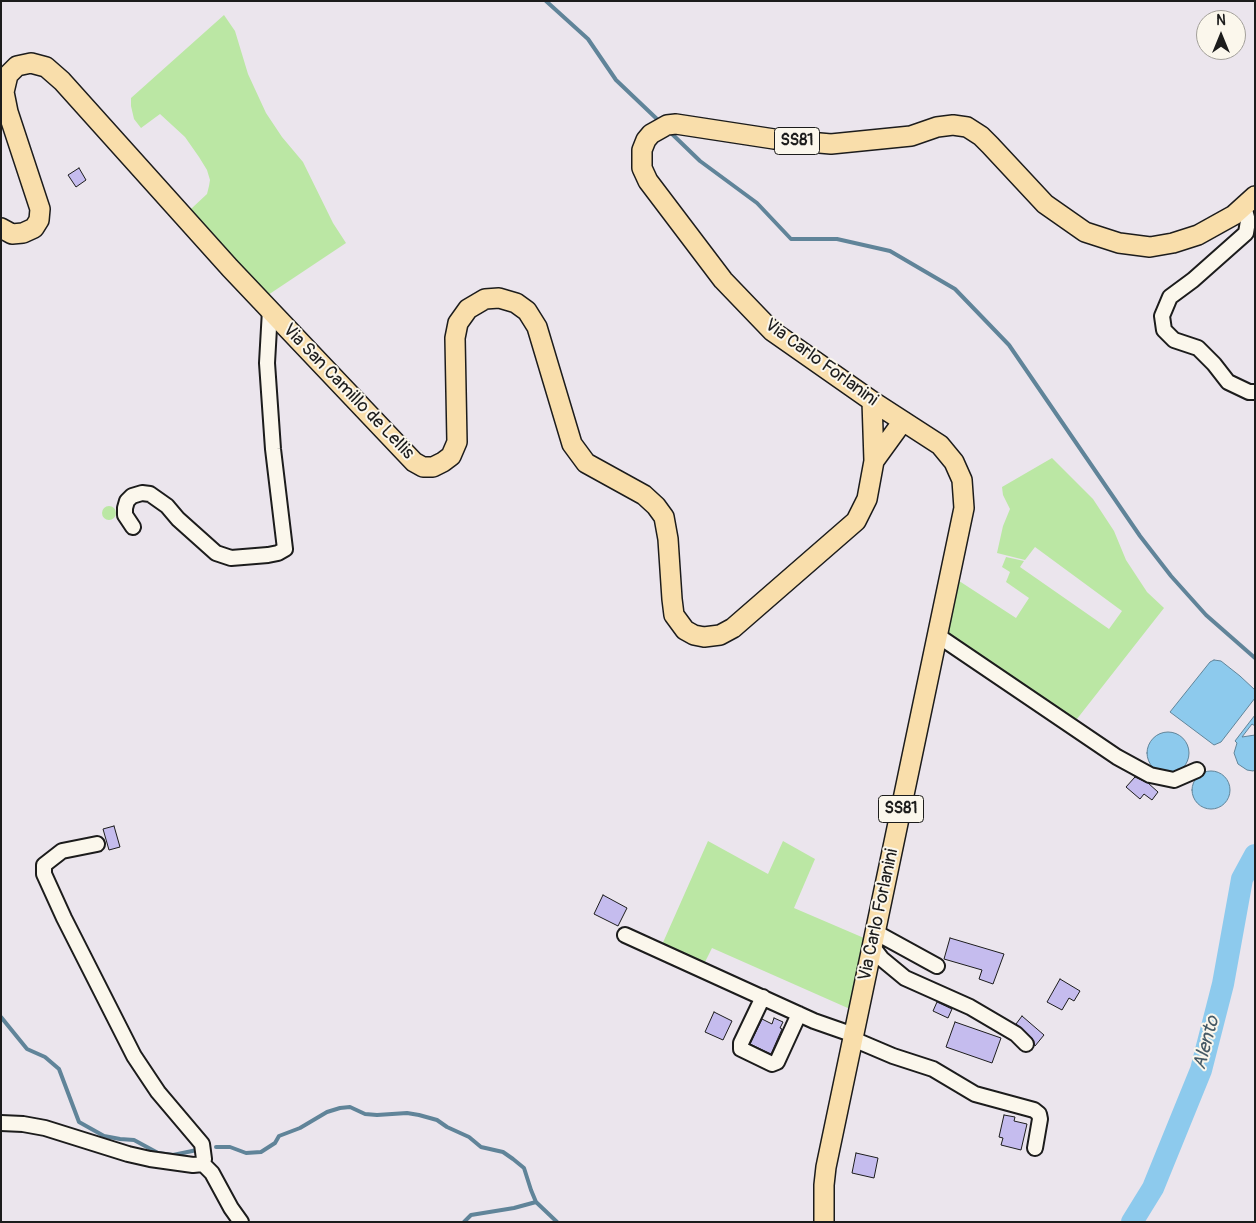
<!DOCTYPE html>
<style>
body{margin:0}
#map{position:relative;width:1256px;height:1223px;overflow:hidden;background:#ebe5ed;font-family:Pangolin,sans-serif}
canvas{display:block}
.frame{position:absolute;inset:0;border:2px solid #1c1c1c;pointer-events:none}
.north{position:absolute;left:1196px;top:10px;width:50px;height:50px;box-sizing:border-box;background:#fbf7ec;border:1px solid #a29f99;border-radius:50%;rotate:0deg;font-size:14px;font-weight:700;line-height:20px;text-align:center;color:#1c1c1c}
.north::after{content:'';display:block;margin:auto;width:18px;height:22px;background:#1c1c1c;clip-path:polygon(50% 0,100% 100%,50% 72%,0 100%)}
</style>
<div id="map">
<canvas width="1256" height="1223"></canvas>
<div class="frame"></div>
<div class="north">N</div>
</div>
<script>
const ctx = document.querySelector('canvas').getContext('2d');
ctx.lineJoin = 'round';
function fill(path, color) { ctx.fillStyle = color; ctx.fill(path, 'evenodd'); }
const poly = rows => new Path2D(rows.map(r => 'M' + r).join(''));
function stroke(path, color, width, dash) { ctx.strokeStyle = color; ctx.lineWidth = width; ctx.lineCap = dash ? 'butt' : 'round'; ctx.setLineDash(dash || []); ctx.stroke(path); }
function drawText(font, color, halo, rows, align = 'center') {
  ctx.font = font + ' Pangolin,sans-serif'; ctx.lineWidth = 4; ctx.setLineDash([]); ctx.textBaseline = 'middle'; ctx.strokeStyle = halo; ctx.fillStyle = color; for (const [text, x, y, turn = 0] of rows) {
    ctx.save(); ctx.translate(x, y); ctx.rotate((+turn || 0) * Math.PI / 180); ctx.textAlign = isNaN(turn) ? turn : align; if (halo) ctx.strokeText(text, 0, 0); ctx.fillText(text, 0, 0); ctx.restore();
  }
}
const green = poly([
 [224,15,235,31,248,74,266,113,282,137,303,162,333,223,346,243,268,295,184,210,192,208,207,194,209,186,210,180,207,170,199,157,185,137,160,114,141,128,134,119,131,106,131,98],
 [1052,458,1093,499,1114,531,1126,560,1147,592,1164,608,1073,724,940,634,953,577,1016,618,1029,598,1006,582,1010,572,1002,567,1006,557,1024,561,1020,567,1109,629,1122,611,1035,547,1025,560,997,553,1003,526,1010,509,1003,495,1002,487],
 '102 513a7 7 0 1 1 14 0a7 7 0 1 1-14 0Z',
 [708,841,768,874,783,841,815,859,794,908,864,938,850,1009,712,948,702,968,661,947]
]);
const water = poly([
 [1214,660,1221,661,1240,676,1255,690,1255,698,1221,742,1214,745,1170,712,1210,662,1214,660],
 [1255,715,1255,726,1252,724,1242,737,1255,735,1255,770,1253,771,1247,770,1238,764,1234,753,1237,743,1235,741,1255,715],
 '1147 753a21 21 0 1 1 42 0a21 21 0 1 1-42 0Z',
 '1192 790a19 19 0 1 1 38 0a19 19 0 1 1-38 0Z'
]);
const stream = poly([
 [546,1,588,39,616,80,658,120],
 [671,133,700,161,757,203,791,239,837,239,890,251,955,289,1009,345,1140,536,1171,576,1206,615,1255,658],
 [1,1017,27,1049,45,1057,59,1069,79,1122,104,1136,120,1139,134,1140,158,1153,173,1155,197,1150],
 [216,1147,230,1147,246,1153,261,1152,275,1143,279,1136,300,1128,327,1112,340,1108,350,1107,365,1114,377,1115,407,1113,419,1115,437,1120,447,1127,469,1137,481,1147,503,1152,513,1159,524,1168,531,1190,536,1202,557,1222],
 [464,1222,471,1215,514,1208,536,1202]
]);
const river = poly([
 [1132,1222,1153,1188,1201,1070,1223,984,1242,879,1255,855]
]);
const building = poly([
 [79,168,86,180,76,187,68,175,79,168],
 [1135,777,1148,783,1158,792,1152,800,1144,794,1140,799,1126,787,1135,777],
 [114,826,120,847,109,850,103,829,114,826],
 [603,895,627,908,618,926,594,914,603,895],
 [950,938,1004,954,993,984,979,979,982,970,944,959,950,938],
 [1060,979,1080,991,1074,1001,1069,998,1062,1010,1047,1002,1060,979],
 [937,1002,952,1009,948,1018,933,1011,937,1002],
 [714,1012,732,1021,723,1040,705,1032,714,1012],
 [1022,1016,1044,1035,1035,1046,1032,1038,1016,1024,1022,1016],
 [774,1018,783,1022,780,1028,782,1029,771,1054,750,1044,762,1019,772,1024,774,1018],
 [955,1022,1001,1038,992,1063,946,1047,955,1022],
 [1004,1115,1015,1117,1014,1121,1027,1124,1021,1150,1001,1145,1003,1138,999,1137,1004,1115],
 [856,1153,878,1158,874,1178,852,1173,856,1153]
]);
const minor = poly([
 [1244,206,1248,221,1246,233,1193,280,1170,297,1162,316,1164,330,1174,340,1198,348,1214,364,1228,382,1249,392,1255,392],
 [133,527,125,515,125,508,127,501,132,496,142,493,150,494,167,506,178,519,216,553,231,558,268,555,278,553,285,549,273,449,267,363,270,310],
 [937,635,1117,757,1150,775,1174,780,1197,770],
 [875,932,937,966],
 [625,935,814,1021,854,1035],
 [872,946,882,959,905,978,970,1007,1016,1034,1026,1044],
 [763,997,741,1043,741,1049,772,1064,777,1062,799,1014],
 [853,1039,893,1056,933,1069,975,1094,1034,1110,1039,1114,1040,1119,1035,1148],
 [1,1123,23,1124,45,1128,128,1154,150,1159,193,1165,203,1164,204,1159,202,1144,158,1092,134,1056,64,918,44,874,44,865,62,851,97,844],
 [203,1164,212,1173,231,1208,241,1222]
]);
const major = poly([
 [1,228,12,234,23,233,34,228,39,220,40,209,8,112,4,92,8,75,17,66,31,63,46,67,62,81,230,268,414,462,423,467,433,467,443,462,451,456,457,442,455,338,458,323,468,309,485,299,499,298,516,303,527,311,537,327,572,444,586,463,644,495,656,506,664,517,668,539,672,599,674,615,685,630,694,635,704,637,720,635,733,628,856,521,867,499,874,461,872,401],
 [874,461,903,421],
 [824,1222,824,1185,826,1167,964,508,962,480,954,462,940,445,872,401,772,331,723,280,648,181,642,168,642,150,646,140,651,134,667,125,676,124,774,139,831,144,911,136,937,127,953,125,967,127,981,136,990,145,1045,204,1085,232,1119,243,1150,247,1173,243,1198,235,1234,215,1255,196]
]);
const shields = [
 [797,141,45],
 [901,809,45]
];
const shieldNames = [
 ["SS81",797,141],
 ["SS81",901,809]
];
const streetNames = [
 ["Via Carlo Forlanini",821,363,36],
 ["Via San Camillo de Lellis",348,392,46],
 ["Via Carlo Forlanini",879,915,-78]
];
const waterNames = [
 ["Alento",1207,1043,-75]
];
fill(green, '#bbe7a4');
fill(water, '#8dcaed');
stroke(water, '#608499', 1);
stroke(stream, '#608499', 4);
stroke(river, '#8dcaed', 22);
fill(building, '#c5bcee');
stroke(building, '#1c1c1c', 1);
stroke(minor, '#1c1c1c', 18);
stroke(major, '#1c1c1c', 22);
stroke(minor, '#fbf7ec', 14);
stroke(major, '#f9deab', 19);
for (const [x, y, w] of shields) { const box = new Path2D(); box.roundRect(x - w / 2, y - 13.5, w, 27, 4); ctx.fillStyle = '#fbf7ec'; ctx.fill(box); stroke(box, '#1c1c1c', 1); }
drawText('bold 16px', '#1c1c1c', null, shieldNames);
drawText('18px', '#1c1c1c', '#fbf7ec', streetNames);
drawText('italic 19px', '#445965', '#fbf7ec', waterNames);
</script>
